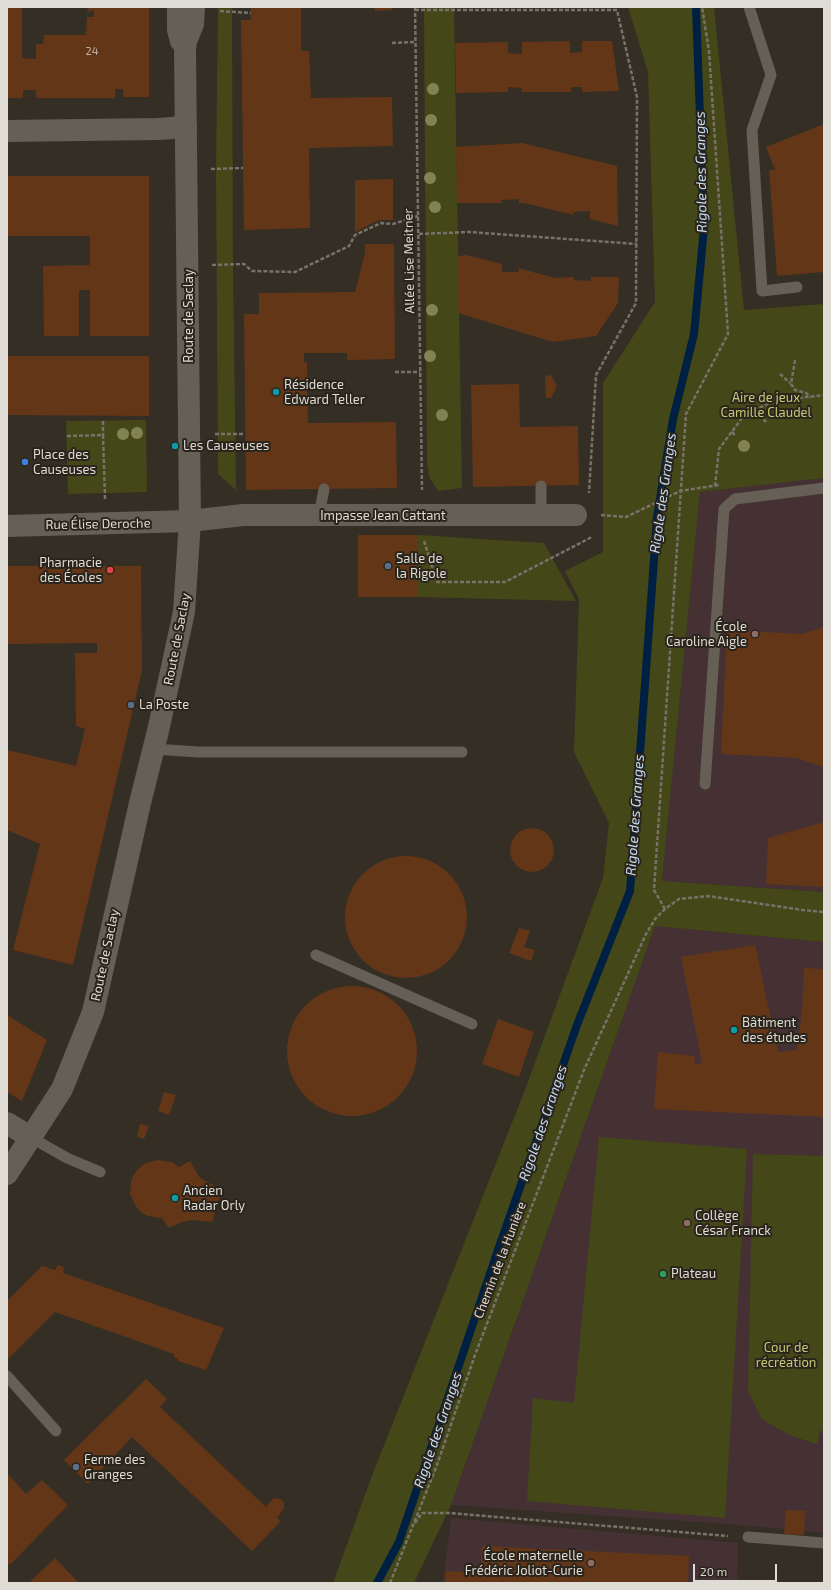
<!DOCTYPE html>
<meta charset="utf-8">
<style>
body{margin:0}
#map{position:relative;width:831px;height:1590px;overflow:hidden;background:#342e25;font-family:"Exo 2",sans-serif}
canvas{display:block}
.frame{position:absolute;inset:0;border:8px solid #dfdbd5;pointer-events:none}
.scale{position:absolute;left:693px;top:1564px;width:84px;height:18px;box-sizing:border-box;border:2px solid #dfdbd5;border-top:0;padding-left:5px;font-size:12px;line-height:14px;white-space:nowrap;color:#dfdbd5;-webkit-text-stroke:3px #2a251c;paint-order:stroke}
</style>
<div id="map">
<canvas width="831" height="1590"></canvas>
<div class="frame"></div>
<div class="scale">20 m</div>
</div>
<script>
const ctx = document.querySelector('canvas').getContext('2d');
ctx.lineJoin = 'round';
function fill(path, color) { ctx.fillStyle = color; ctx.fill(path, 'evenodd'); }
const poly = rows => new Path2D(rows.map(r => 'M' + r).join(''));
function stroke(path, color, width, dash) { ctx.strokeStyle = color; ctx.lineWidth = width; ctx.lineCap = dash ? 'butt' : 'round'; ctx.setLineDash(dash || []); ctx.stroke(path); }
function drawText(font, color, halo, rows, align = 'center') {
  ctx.font = font + ' "Exo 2",sans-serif'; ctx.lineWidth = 4; ctx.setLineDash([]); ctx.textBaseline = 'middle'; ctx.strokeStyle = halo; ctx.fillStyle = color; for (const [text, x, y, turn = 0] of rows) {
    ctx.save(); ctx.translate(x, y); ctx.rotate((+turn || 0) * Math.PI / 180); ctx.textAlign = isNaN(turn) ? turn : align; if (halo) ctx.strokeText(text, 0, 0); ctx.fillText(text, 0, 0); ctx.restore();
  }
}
const education = poly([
 [824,478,824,892,662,881,700,492],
 [655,926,824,942,824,1533,741,1525,451,1505],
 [451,1518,738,1543,737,1583,443,1583]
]);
const green = poly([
 [218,7,232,7,233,264,236,490,218,474,216,169],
 [424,7,454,7,462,488,438,491,429,477,427,462],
 [628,7,714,7,744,310,824,304,824,478,700,492,662,881,824,892,824,942,655,926,451,1505,414,1583,333,1583,373,1473,523,1095,603,878,609,823,574,752,579,599,565,571,603,552,603,383,655,302,648,72],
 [146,420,147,492,68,494,66,421],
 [418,535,544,543,576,601,418,597],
 [599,1137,747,1149,725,1518,527,1501,533,1398,574,1403],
 [753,1154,824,1156,824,1431,820,1431,817,1444,789,1435,762,1419,748,1391]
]);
const stream = poly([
 [377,1583,399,1542,499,1247,577,1025,630,891,657,518,673,419,694,334,704,228,696,7]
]);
const building = poly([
 [7,7,22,7,22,58,36,59,36,44,43,44,44,35,86,35,87,17,94,17,94,10,87,12,88,7,149,7,149,97,123,97,123,89,115,89,115,98,36,98,36,90,23,90,23,98,7,98],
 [251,7,301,7,301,51,309,51,311,98,392,97,393,146,309,148,310,228,244,230,241,20,251,20],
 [374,7,392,7,392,10,375,11],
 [570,41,570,53,582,52,582,41,612,41,619,91,582,92,582,87,571,87,571,92,522,92,522,88,508,87,508,92,456,93,455,43,508,42,508,53,522,54,522,42],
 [824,124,824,272,777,276,769,170,775,170,766,147],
 [522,143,617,166,618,226,590,219,590,211,573,212,574,215,524,203,519,203,519,199,502,200,502,203,457,203,456,147],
 [7,176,149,176,149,336,90,336,90,290,79,290,79,336,44,336,43,266,90,265,90,236,7,236],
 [393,179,393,220,379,220,355,232,355,180],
 [365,244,394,244,395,359,347,360,347,353,304,353,304,362,307,362,308,423,396,422,397,488,246,490,244,314,259,314,259,293,355,292,365,253],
 [466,255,502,264,502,272,519,272,518,268,555,278,574,277,574,280,591,281,591,277,619,277,618,303,596,336,553,342,458,313,458,256],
 [7,356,149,356,149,416,7,415],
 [551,375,557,386,551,398,546,398,545,376],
 [519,384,520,427,578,426,579,485,473,487,471,385],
 [358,535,418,535,418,597,358,597],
 [7,566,141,566,142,671,73,965,13,950,40,844,7,830,7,750,76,766,85,729,76,726,75,653,97,653,97,643,7,644],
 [824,627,824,767,796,758,721,754,727,630,802,634],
 [824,822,824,887,766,884,768,838],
 '510 850a22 22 0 1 1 44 0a22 22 0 1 1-44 0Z',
 '345 917a61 61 0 1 1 122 0a61 61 0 1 1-122 0Z',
 [519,928,530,931,524,947,535,950,531,961,509,953],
 [755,945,778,1052,797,1050,802,1011,804,968,824,969,824,1117,654,1109,658,1052,695,1056,694,1064,702,1063,681,957],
 '287 1051a65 65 0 1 1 130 0a65 65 0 1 1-130 0Z',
 [7,1015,47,1040,22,1101,7,1092],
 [498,1019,534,1032,519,1077,482,1064],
 [164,1092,176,1095,169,1115,158,1111],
 [140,1124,149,1126,144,1139,137,1137],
 [157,1160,172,1162,179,1167,190,1161,200,1178,222,1190,212,1222,193,1220,182,1222,169,1228,162,1218,148,1216,142,1213,137,1208,130,1194,131,1181,134,1175,138,1169,144,1164],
 [58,1265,64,1267,63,1273,224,1328,206,1370,178,1361,178,1359,174,1357,174,1354,55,1312,7,1360,7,1301,42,1266,55,1270],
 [146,1379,167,1399,160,1407,266,1507,274,1498,280,1499,284,1502,284,1508,277,1518,281,1521,252,1551,132,1437,88,1484,64,1460],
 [7,1473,26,1494,42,1480,68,1505,10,1565,7,1562],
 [786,1510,805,1511,804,1535,784,1534],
 [482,1546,689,1556,688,1583,445,1583,446,1571,480,1573],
 [55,1558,79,1583,29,1583]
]);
const path = poly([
 [415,7,422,490],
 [415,10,617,10,637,97,636,303,596,375,589,493],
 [220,11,251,13],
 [392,43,416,42],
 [211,169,243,168],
 [419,234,469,232,637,244],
 [212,265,244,264,252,271,295,272,349,246,355,235,381,223,393,224,418,216],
 [795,360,791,384,795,390,806,393,811,397],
 [395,372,420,372],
 [780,374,790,383],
 [755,411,766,422],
 [103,421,103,435],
 [732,432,735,435],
 [215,434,245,434],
 [67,436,103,435,105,499],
 [715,486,719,449,742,418,779,397,799,398,824,395],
 [601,515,626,517,680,491,719,485],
 [424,541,437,582,505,582,590,538,590,536],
 [665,909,654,890,686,414,728,334,709,51,702,7],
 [415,1523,422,1513,449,1513,728,1536],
 [390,1583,437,1465,475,1355,584,1070,646,934,655,919,665,909,679,899,708,896,803,910,824,912]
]);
const service = poly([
 [749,7,771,75,752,130,762,291,797,287],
 [541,486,541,515],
 [319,516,324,489],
 [154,749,198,752,462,752],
 [705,784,724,509,735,499,824,488],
 [316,955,472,1024],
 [30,1137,67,1158,100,1172],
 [7,1376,56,1431],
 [748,1537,824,1543]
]);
const minor = poly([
 [7,131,158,129,186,127],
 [7,526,190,521,243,515,576,515],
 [7,1123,30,1137]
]);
const secondary = poly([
 [178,7,178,30,181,41],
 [7,1174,62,1089,93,1012,140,803,158,731,184,612,190,521,185,50,186,41,193,24,194,7]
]);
const trees = [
 [433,89],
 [431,120],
 [430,178],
 [435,207],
 [432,310],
 [430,356],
 [442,415],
 [137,433],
 [123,434],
 [744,446]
];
const markers = [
 [276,392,4,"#0f9aa8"],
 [175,446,4,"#0f9aa8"],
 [25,462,4,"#3f7fe0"],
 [388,566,4,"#5c6f8a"],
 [110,570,4,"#e0444e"],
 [755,634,4,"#8d6e63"],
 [131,705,4,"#5c6f8a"],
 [734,1030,4,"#0f9aa8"],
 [175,1198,4,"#0f9aa8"],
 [687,1223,4,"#8d6e63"],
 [663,1274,4,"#2e9e5b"],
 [76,1467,4,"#5c6f8a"],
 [591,1563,4,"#8d6e63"]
];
const numberNames = [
 ["24",92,51]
];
const streetNames = [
 ["Allée Lise Meitner",409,261,-91],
 ["Route de Saclay",189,316,-90],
 ["Impasse Jean Cattant",383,516],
 ["Rue Élise Deroche",98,524,-1],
 ["Route de Saclay",177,639,-79],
 ["Route de Saclay",105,955,-78],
 ["Chemin de la Hunière",500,1260,-69]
];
const poiNames = [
 ["Résidence",284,385],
 ["Edward Teller",284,400],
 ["Les Causeuses",183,446],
 ["Place des",33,455],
 ["Causeuses",33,470],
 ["Salle de",396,559],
 ["la Rigole",396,574],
 ["Pharmacie",102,563,"right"],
 ["des Écoles",102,578,"right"],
 ["École",747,627,"right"],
 ["Caroline Aigle",747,642,"right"],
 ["La Poste",139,705],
 ["Bâtiment",742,1023],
 ["des études",742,1038],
 ["Ancien",183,1191],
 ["Radar Orly",183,1206],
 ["Collège",695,1216],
 ["César Franck",695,1231],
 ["Plateau",671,1274],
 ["Ferme des",84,1460],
 ["Granges",84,1475],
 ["École maternelle",583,1556,"right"],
 ["Frédéric Joliot-Curie",583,1571,"right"]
];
const parkNames = [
 ["Aire de jeux",766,398],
 ["Camille Claudel",766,413],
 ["Cour de",786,1348],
 ["récréation",786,1363]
];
const waterNames = [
 ["Rigole des Granges",701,172,-91],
 ["Rigole des Granges",663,493,-82],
 ["Rigole des Granges",635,815,-86],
 ["Rigole des Granges",543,1123,-71],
 ["Rigole des Granges",438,1430,-71]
];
fill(education, '#453134');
fill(green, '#444717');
stroke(stream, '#002043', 8);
fill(building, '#633618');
stroke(path, '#77726a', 2.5, [4, 2]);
stroke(service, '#665f55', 11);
stroke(minor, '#665f55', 22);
stroke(secondary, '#665f55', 22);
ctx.fillStyle = '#828352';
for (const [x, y] of trees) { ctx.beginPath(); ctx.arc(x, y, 6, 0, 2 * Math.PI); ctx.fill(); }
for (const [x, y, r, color] of markers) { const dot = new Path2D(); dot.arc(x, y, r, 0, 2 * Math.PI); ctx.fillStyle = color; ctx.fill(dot); stroke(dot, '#2a251c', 1.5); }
drawText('11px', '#c0b2a6', null, numberNames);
drawText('13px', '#dfdbd5', '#2a251c', streetNames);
drawText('13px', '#dfdbd5', '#2a251c', poiNames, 'left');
drawText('13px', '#c2c976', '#2a251c', parkNames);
drawText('italic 14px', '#c6ddf6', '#2a251c', waterNames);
</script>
